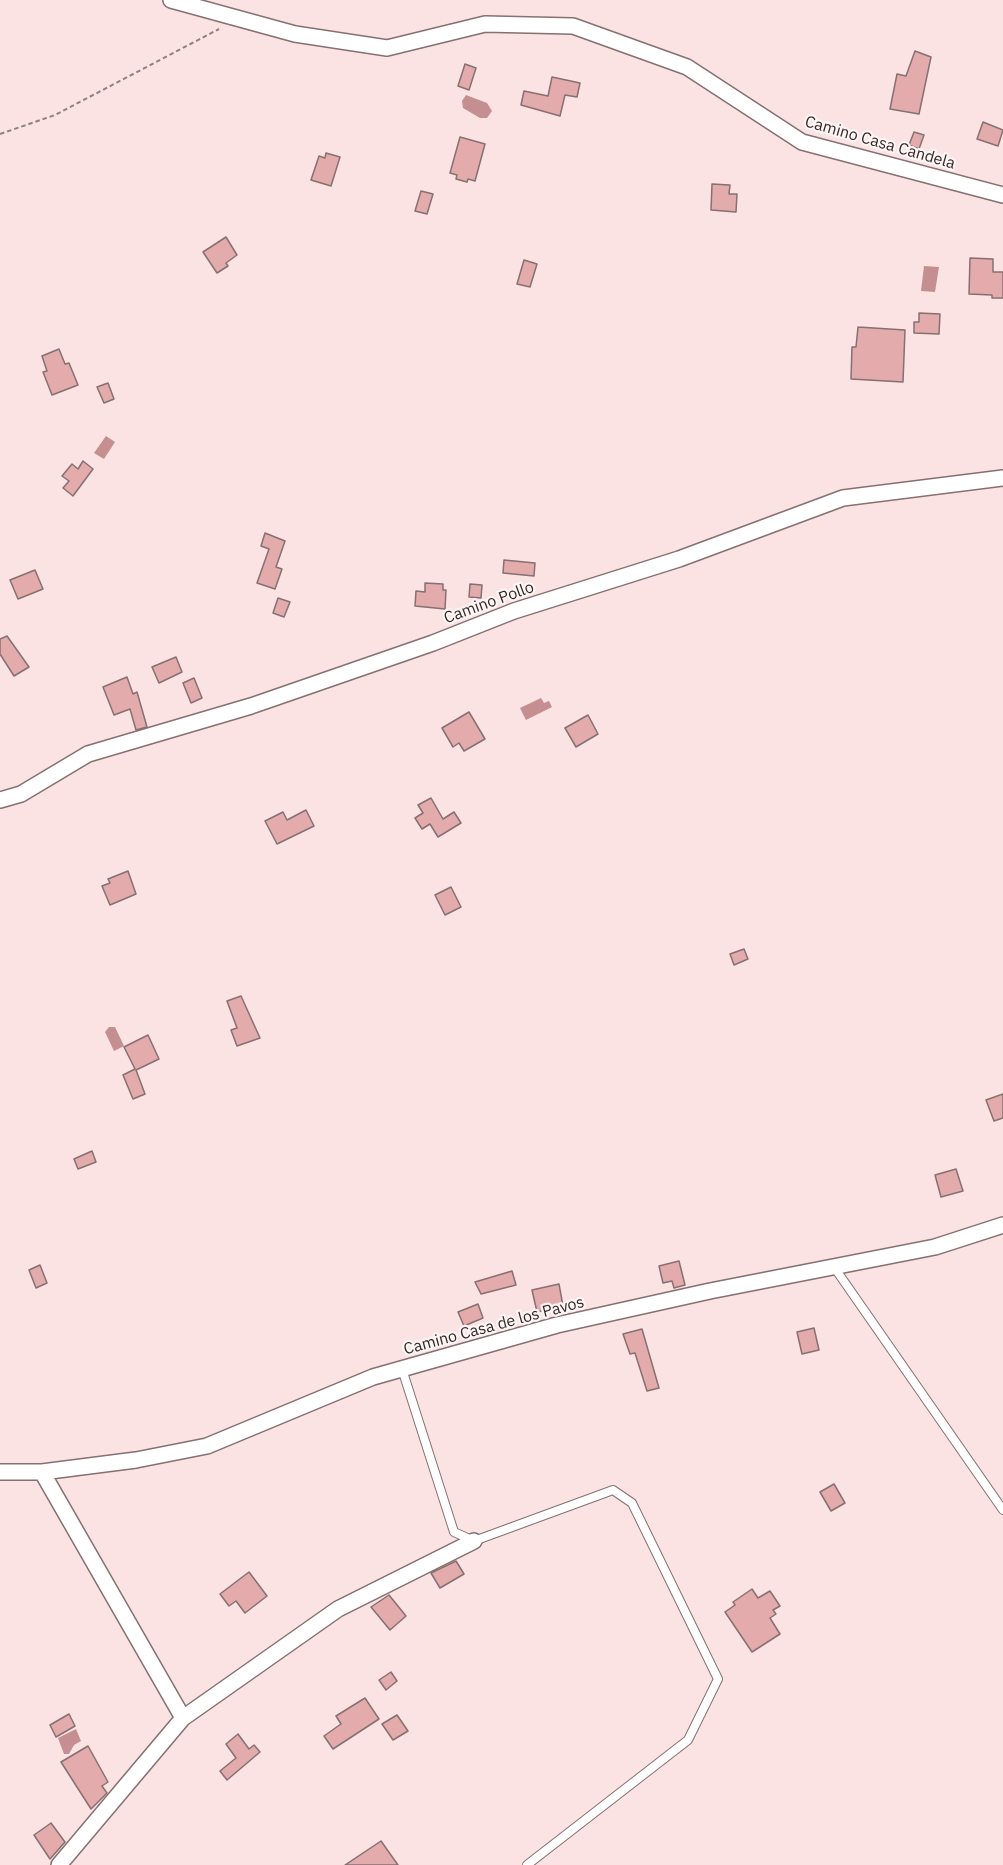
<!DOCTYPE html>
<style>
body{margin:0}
canvas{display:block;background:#fbe2e3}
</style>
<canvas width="1003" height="1865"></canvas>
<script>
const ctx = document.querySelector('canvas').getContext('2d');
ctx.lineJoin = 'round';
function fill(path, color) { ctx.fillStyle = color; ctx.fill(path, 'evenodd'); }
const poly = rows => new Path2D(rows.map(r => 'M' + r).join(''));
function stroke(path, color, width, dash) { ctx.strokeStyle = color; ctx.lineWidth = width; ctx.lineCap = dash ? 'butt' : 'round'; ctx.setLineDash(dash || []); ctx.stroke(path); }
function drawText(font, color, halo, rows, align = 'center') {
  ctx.font = font + ' "IBM Plex Sans",sans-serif'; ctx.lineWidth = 4.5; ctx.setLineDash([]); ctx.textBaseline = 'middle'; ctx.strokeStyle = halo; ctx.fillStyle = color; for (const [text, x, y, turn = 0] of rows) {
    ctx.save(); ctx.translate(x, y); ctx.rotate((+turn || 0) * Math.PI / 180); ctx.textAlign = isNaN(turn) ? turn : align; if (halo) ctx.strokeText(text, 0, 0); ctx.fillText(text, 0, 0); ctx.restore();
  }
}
const water = poly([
 [466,95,487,103,492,111,487,118,480,118,463,108,462,101],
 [924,266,939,267,935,292,921,291],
 [106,436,115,442,104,459,94,453],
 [541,698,544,703,549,701,552,707,526,720,520,708],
 [109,1027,115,1027,124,1046,114,1051,105,1032],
 [76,1729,81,1741,74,1745,69,1754,64,1754,58,1738]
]);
const building = poly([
 [915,51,931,57,919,114,890,109,897,74,906,76,915,51],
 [465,64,476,68,469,90,458,86,465,64],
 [552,77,580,83,577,97,565,95,560,116,521,105,524,91,548,96,552,77],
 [983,122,1003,130,998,146,977,139,983,122],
 [914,132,924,135,919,149,909,145,914,132],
 [460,137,485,144,475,181,468,179,467,182,456,179,457,175,450,173,460,137],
 [326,153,340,157,331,186,311,180,319,156,325,158,326,153],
 [712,184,730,185,729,194,737,194,736,212,711,210,712,184],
 [421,191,433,194,427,214,415,211,421,191],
 [226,237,237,255,226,263,228,266,217,273,203,252,226,237],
 [970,258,993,259,993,272,1003,272,1003,298,992,298,992,295,969,294,970,258],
 [524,260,537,264,530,287,517,284,524,260],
 [919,313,940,314,939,334,914,333,914,322,919,322,919,313],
 [858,327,905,330,903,382,851,379,852,347,856,347,858,327],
 [59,349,65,364,69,363,78,385,52,395,43,372,47,371,42,356,59,349],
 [108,383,114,399,104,403,97,387,108,383],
 [83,461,93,469,73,496,63,488,69,481,62,476,72,464,78,469,83,461],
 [265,533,285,541,276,567,282,569,275,589,257,583,269,549,261,546,265,533],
 [504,560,535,563,534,576,503,573,504,560],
 [35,570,43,589,18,599,10,580,35,570],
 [425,583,443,584,443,590,446,590,445,609,415,606,416,591,425,592,425,583],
 [470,584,482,585,481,598,469,597,470,584],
 [278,598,290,602,284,617,273,613,278,598],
 [7,636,29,667,14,676,0,654,0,639,7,636],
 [176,657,182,672,159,683,152,667,176,657],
 [127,677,133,694,137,692,147,727,136,730,130,709,114,715,103,687,127,677],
 [194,678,202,698,191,703,183,683,194,678],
 [469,712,485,739,464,751,459,743,453,747,442,728,469,712],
 [588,715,598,734,576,747,565,728,588,715],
 [431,798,443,819,454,812,461,823,438,837,430,824,422,829,415,818,423,813,418,805,431,798],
 [306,810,314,826,277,844,265,821,283,812,287,820,306,810],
 [128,871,136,894,110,905,102,886,110,883,108,879,128,871],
 [451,887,461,907,445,915,435,895,451,887],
 [744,949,748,959,734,965,730,954,744,949],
 [241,996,260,1038,237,1046,231,1030,237,1028,227,1001,241,996],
 [148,1035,159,1059,136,1070,145,1094,133,1099,123,1075,135,1069,124,1047,148,1035],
 [1003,1094,1003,1118,994,1121,986,1100,1003,1094],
 [92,1151,96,1162,78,1169,74,1159,92,1151],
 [956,1169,963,1191,941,1197,935,1175,956,1169],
 [679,1261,685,1285,674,1288,672,1281,663,1283,659,1266,679,1261],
 [40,1265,47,1283,36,1288,29,1270,40,1265],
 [512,1271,516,1285,481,1294,475,1282,512,1271],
 [559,1284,563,1306,537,1312,532,1290,559,1284],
 [478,1304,483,1318,464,1326,458,1312,478,1304],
 [814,1328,819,1350,802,1354,797,1332,814,1328],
 [642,1329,659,1388,647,1391,635,1353,630,1354,623,1334,642,1329],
 [834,1484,845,1503,831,1511,820,1492,834,1484],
 [456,1561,464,1574,440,1588,431,1573,456,1561],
 [249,1572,267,1596,245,1613,236,1601,229,1606,220,1594,249,1572],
 [752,1589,758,1598,770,1591,780,1606,773,1610,776,1614,770,1618,780,1634,752,1652,725,1612,735,1605,733,1602,752,1589],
 [389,1595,406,1616,390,1630,371,1607,389,1595],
 [391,1672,397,1681,386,1690,379,1680,391,1672],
 [365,1698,379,1719,333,1749,324,1736,341,1724,336,1716,365,1698],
 [69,1714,75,1726,56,1737,50,1725,69,1714],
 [397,1715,408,1731,393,1740,382,1724,397,1715],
 [238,1734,249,1749,254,1745,260,1752,227,1780,220,1771,236,1758,226,1744,238,1734],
 [88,1746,108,1782,102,1786,107,1793,91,1809,61,1762,88,1746],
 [51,1823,65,1842,50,1859,34,1835,51,1823],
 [381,1841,398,1865,345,1865,381,1841]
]);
const path = poly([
 [0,134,55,115,219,29]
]);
const service = poly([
 [834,1267,1003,1510],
 [402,1369,454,1532,474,1541,613,1490,632,1503,718,1679,688,1740,527,1865]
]);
const minor = poly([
 [171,0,295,34,387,48,485,24,573,26,687,67,802,142,1003,195],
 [0,800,21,794,88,754,251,706,433,643,514,611,679,559,843,498,1003,478],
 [0,1472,42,1472,136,1460,207,1446,373,1377,557,1325,710,1291,935,1247,1003,1225],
 [42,1472,183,1718,59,1865],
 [183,1718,338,1609,474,1541]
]);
const streetNames = [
 ["Camino Casa Candela",880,143,16],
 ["Camino Pollo",489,603,-20],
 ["Camino Casa de los Pavos",494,1326,-15]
];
fill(water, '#c58e90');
fill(building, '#e4abad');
stroke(building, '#867071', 1.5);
stroke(service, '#867071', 10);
stroke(minor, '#867071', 18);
stroke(path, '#908080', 2, [4.5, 3]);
stroke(service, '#fff', 8);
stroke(minor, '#fff', 15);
drawText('16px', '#312828', '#fdf4f4', streetNames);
</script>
